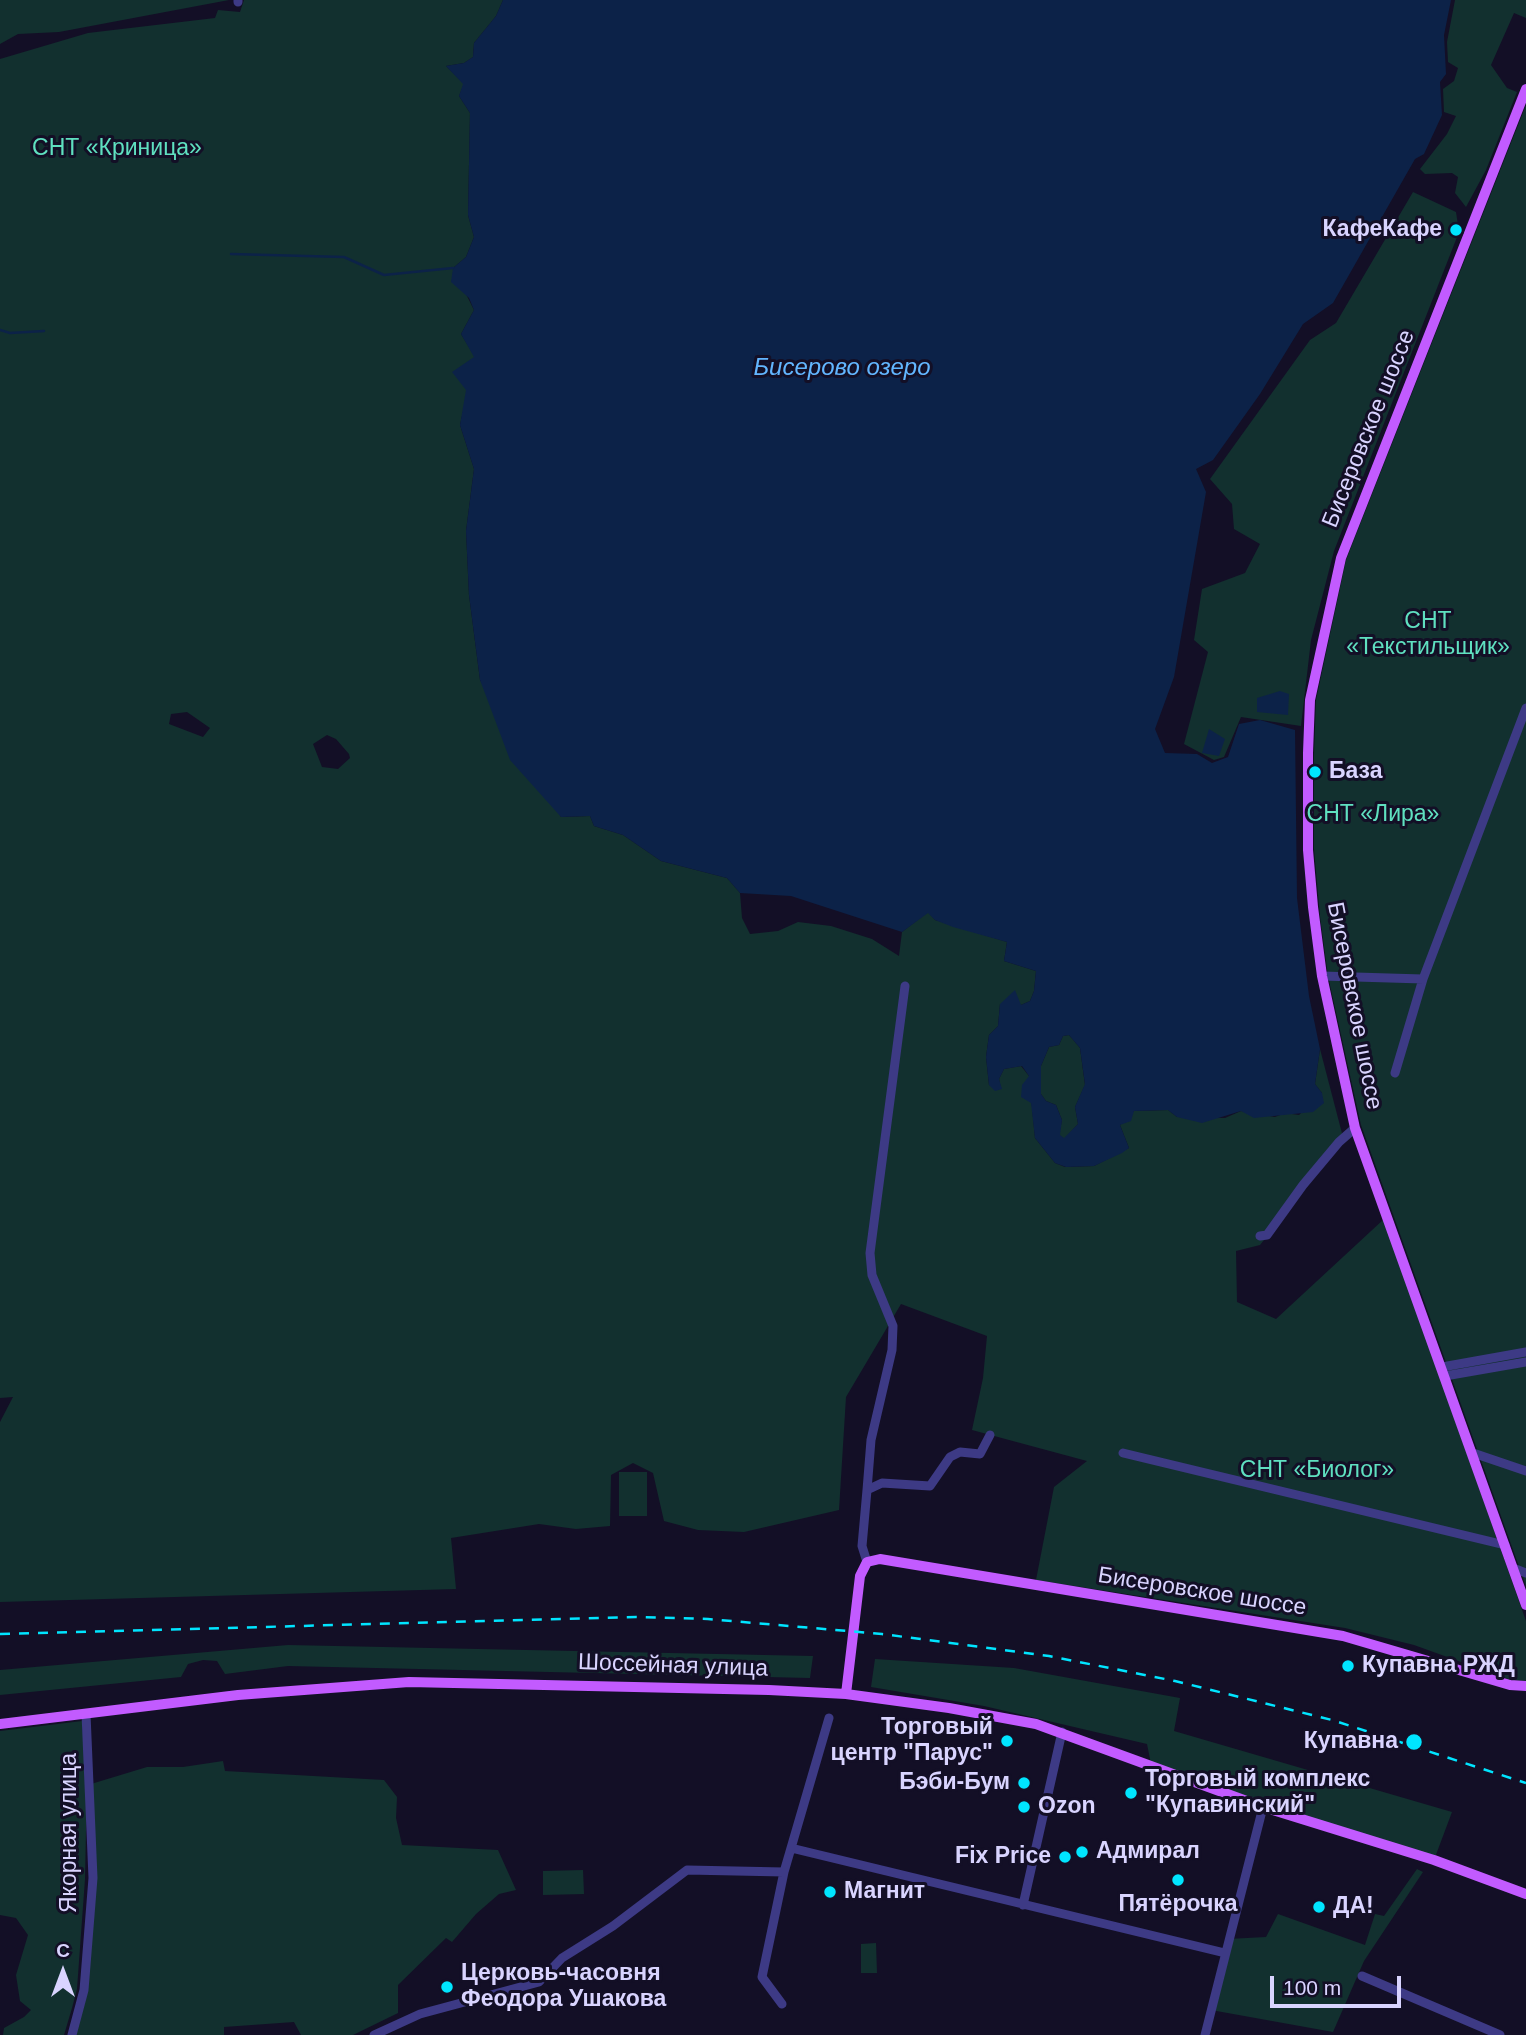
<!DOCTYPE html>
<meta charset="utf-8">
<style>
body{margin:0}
#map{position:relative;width:1526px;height:2035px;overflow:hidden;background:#130f26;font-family:Arial,sans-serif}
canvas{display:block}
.north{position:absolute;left:28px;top:1937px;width:70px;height:70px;-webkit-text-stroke:5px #130f26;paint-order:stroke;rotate:0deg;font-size:19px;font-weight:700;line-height:28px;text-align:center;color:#d9d4ff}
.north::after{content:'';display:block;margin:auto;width:24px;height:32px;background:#d9d4ff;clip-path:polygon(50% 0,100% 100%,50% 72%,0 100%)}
.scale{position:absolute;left:1270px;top:1976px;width:131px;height:32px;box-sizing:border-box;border:4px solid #d9d4ff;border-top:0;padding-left:9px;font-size:21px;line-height:24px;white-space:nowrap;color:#d9d4ff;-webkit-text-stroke:5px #130f26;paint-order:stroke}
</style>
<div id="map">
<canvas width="1526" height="2035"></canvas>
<div class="north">С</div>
<div class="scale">100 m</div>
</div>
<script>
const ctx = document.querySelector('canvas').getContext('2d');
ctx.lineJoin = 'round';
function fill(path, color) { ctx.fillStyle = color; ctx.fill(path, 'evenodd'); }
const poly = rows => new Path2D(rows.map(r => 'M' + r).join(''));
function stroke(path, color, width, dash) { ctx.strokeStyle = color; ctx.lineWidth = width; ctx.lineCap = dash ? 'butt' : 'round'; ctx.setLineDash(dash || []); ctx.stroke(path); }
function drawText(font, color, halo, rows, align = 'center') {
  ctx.font = font + ' Arial,sans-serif'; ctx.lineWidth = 6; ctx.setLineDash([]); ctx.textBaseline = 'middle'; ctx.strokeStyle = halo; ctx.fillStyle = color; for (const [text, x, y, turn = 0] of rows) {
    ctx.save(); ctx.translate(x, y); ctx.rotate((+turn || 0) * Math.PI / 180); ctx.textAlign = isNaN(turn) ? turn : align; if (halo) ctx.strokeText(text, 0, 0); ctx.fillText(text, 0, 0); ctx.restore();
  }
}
const green = poly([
 [0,0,229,0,59,32,18,34,0,44],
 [244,0,503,0,496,16,474,43,473,57,464,63,446,66,464,84,459,96,470,113,468,215,474,237,466,257,453,268,474,310,461,334,475,357,460,425,474,469,466,531,469,595,480,680,561,817,590,816,594,826,623,835,661,861,727,878,740,893,742,918,750,934,778,931,798,922,831,926,872,939,899,956,902,932,928,912,935,920,1007,942,1004,961,1036,971,1034,991,1030,1001,1021,1005,1000,1004,998,1026,989,1035,986,1057,989,1085,1001,1089,999,1079,1004,1069,1021,1066,1029,1076,1035,1138,1055,1163,1065,1167,1094,1166,1129,1148,1120,1125,1134,1111,1168,1110,1177,1117,1225,1118,1241,1111,1275,1117,1285,1113,1299,1115,1322,1093,1315,1084,1320,1049,1344,1141,1260,1245,1236,1251,1237,1302,1276,1319,1384,1219,1526,1621,1526,1681,1511,1680,1414,1645,1345,1628,1036,1580,1054,1487,1087,1461,972,1430,983,1378,987,1336,901,1304,846,1397,839,1510,744,1532,698,1530,664,1521,653,1473,633,1463,611,1475,610,1526,576,1529,539,1524,451,1538,456,1589,0,1602,0,1422,13,1397,0,1398,0,59,88,33,215,18,218,10,240,12],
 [187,712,210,728,203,737,169,724,171,714],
 [327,735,336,739,349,754,350,758,338,769,322,767,313,744],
 [1455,0,1526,0,1526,18,1514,13,1491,65,1507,88,1517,92,1486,170,1466,207,1455,193,1458,177,1452,173,1425,174,1420,169,1447,134,1456,116,1444,112,1443,89,1454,81,1458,68,1448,62,1447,42],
 [1526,105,1526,1586,1361,1125,1328,976,1320,916,1314,849,1314,754,1316,700,1346,560],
 [1413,192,1456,212,1459,232,1334,551,1311,640,1301,726,1241,717,1224,757,1214,760,1184,744,1208,652,1194,640,1202,589,1245,573,1260,544,1234,529,1232,504,1210,479,1310,340,1336,323],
 [1069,1035,1080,1048,1085,1085,1075,1107,1078,1124,1064,1139,1059,1135,1062,1120,1056,1105,1046,1101,1041,1094,1041,1066,1049,1047,1059,1045,1063,1036],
 [619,1472,647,1472,647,1516,619,1516],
 [288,1645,813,1656,810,1678,288,1666,225,1674,217,1661,203,1660,188,1664,181,1677,0,1695,0,1670],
 [875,1659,1014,1668,1180,1698,1174,1731,1452,1812,1434,1860,1151,1764,1147,1744,984,1706,871,1687],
 [82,1721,87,1781,85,1879,77,1989,72,2008,64,2035,3,2035,4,2028,24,2017,31,2010,20,2001,16,1975,28,1935,16,1918,0,1915,0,1731],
 [223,1761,225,1771,384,1780,397,1797,396,1818,402,1845,498,1850,516,1890,499,1894,476,1914,452,1942,446,1938,398,1985,398,2013,353,2035,301,2035,294,2022,224,2027,224,2035,72,2035,84,1990,93,1878,91,1784,147,1767,183,1767],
 [1417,1869,1423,1872,1364,1961,1333,2032,1211,2010,1228,1939,1266,1937,1278,1914,1365,1945,1375,1914,1384,1916],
 [583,1870,584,1894,543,1895,543,1871],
 [876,1943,877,1973,861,1973,861,1944]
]);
const water = poly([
 [503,0,1451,0,1444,35,1446,74,1440,82,1442,115,1424,154,1415,159,1333,303,1303,324,1260,394,1213,460,1196,469,1206,492,1174,677,1155,729,1165,753,1197,754,1212,763,1228,757,1239,724,1260,720,1295,730,1297,898,1309,996,1320,1049,1315,1084,1322,1093,1324,1103,1313,1112,1254,1118,1241,1111,1202,1123,1177,1117,1168,1110,1134,1111,1131,1121,1120,1125,1129,1148,1122,1153,1094,1166,1066,1167,1055,1163,1035,1138,1031,1103,1021,1097,1022,1085,1029,1076,1022,1066,1004,1069,999,1079,1002,1089,995,1091,989,1085,986,1057,989,1035,998,1026,1000,1004,1015,990,1021,1005,1030,1001,1034,991,1036,971,1004,961,1007,942,953,927,935,920,928,913,902,932,791,896,740,893,727,878,661,861,623,835,594,826,590,816,561,817,510,760,480,680,469,595,466,531,474,469,460,425,466,390,452,372,474,357,461,334,474,310,469,298,451,282,453,268,466,257,474,237,468,215,470,113,459,96,463,84,446,66,464,63,473,57,474,43,496,16],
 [1069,1035,1080,1048,1085,1084,1075,1107,1078,1124,1064,1138,1060,1135,1062,1120,1056,1105,1046,1101,1041,1094,1041,1066,1049,1047,1059,1045,1063,1036],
 [1280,691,1289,694,1288,715,1257,712,1257,698],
 [1209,729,1225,739,1219,756,1202,753]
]);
const stream = poly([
 [231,254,344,257,384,275,453,268],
 [0,330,10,333,44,331]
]);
const minor = poly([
 [238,2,238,0],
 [1322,976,1423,979,1526,708],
 [1395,1073,1423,979],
 [1260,1236,1267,1235,1303,1185,1339,1142,1355,1128],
 [1442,1367,1526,1352],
 [1445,1376,1526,1362],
 [1123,1453,1505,1545],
 [1473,1453,1526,1471],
 [867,1490,871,1440,892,1350,893,1326,872,1275,870,1253,905,986],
 [867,1562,862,1546,867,1490,882,1483,930,1486,950,1457,960,1452,980,1454,990,1435],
 [1513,1568,1526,1573],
 [791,1848,1225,1953],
 [1023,1905,1062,1732],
 [1362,1976,1500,2035],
 [782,2004,762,1977,784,1872,829,1718],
 [72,2035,84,1990,93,1878,86,1714],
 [374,2035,420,2014,539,1982,562,1958,613,1926,687,1870,784,1872],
 [1205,2035,1263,1807]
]);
const major = poly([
 [1526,89,1341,558,1310,700,1308,753,1308,850,1313,907,1322,976,1355,1128,1526,1605],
 [846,1694,860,1576,867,1562,880,1559,1343,1636,1510,1685,1526,1686],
 [0,1724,238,1695,409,1682,769,1690,846,1694,949,1708,1036,1724,1263,1807,1434,1860,1526,1894]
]);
const rail = poly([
 [0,1634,636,1617,708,1619,882,1634,1049,1656,1175,1681,1332,1720,1526,1783]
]);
const markers = [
 [1456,230,7,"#00e5ff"],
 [1315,772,7,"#00e5ff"],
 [1348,1666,7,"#00e5ff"],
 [1007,1741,7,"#00e5ff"],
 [1414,1742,9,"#00e5ff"],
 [1024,1783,7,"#00e5ff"],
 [1131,1793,7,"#00e5ff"],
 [1024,1807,7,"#00e5ff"],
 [1082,1852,7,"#00e5ff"],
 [1065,1857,7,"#00e5ff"],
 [1178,1880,7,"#00e5ff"],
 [830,1892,7,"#00e5ff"],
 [1319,1907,7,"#00e5ff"],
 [447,1987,7,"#00e5ff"]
];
const parkNames = [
 ["СНТ «Криница»",117,149],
 ["СНТ",1428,622],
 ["«Текстильщик»",1428,648],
 ["СНТ «Лира»",1373,815],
 ["СНТ «Биолог»",1317,1471]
];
const poiNames = [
 ["КафеКафе",1442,230,"right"],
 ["База",1329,772],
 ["Купавна РЖД",1362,1666],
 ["Торговый",993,1728,"right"],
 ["центр \"Парус\"",993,1754,"right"],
 ["Купавна",1398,1742,"right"],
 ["Торговый комплекс",1145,1780],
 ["\"Купавинский\"",1145,1806],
 ["Бэби-Бум",1010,1783,"right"],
 ["Ozon",1038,1807],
 ["Адмирал",1096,1852],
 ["Fix Price",1051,1857,"right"],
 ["Магнит",844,1892],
 ["Пятёрочка",1178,1905,"center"],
 ["ДА!",1333,1907],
 ["Церковь-часовня",461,1974],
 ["Феодора Ушакова",461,2000]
];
const streetNames = [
 ["Бисеровское шоссе",1369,429,-68],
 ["Бисеровское шоссе",1354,1006,79],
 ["Бисеровское шоссе",1202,1592,9],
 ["Шоссейная улица",673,1666,2],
 ["Якорная улица",70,1833,-90]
];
const waterNames = [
 ["Бисерово озеро",842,368]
];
fill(green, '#12302f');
fill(water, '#0c2248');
stroke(stream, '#0c2248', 2.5);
stroke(minor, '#3d3a85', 9);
stroke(major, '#c25bff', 10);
stroke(rail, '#00e5ff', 2.5, [10, 9]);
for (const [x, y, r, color] of markers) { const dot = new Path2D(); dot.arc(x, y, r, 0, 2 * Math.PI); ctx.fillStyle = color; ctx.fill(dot); stroke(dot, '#130f26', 2.5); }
drawText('23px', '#5fe0c0', '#130f26', parkNames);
drawText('bold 23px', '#d9d4ff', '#130f26', poiNames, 'left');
drawText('23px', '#d9d4ff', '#130f26', streetNames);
drawText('italic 24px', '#62b6ff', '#130f26', waterNames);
</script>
